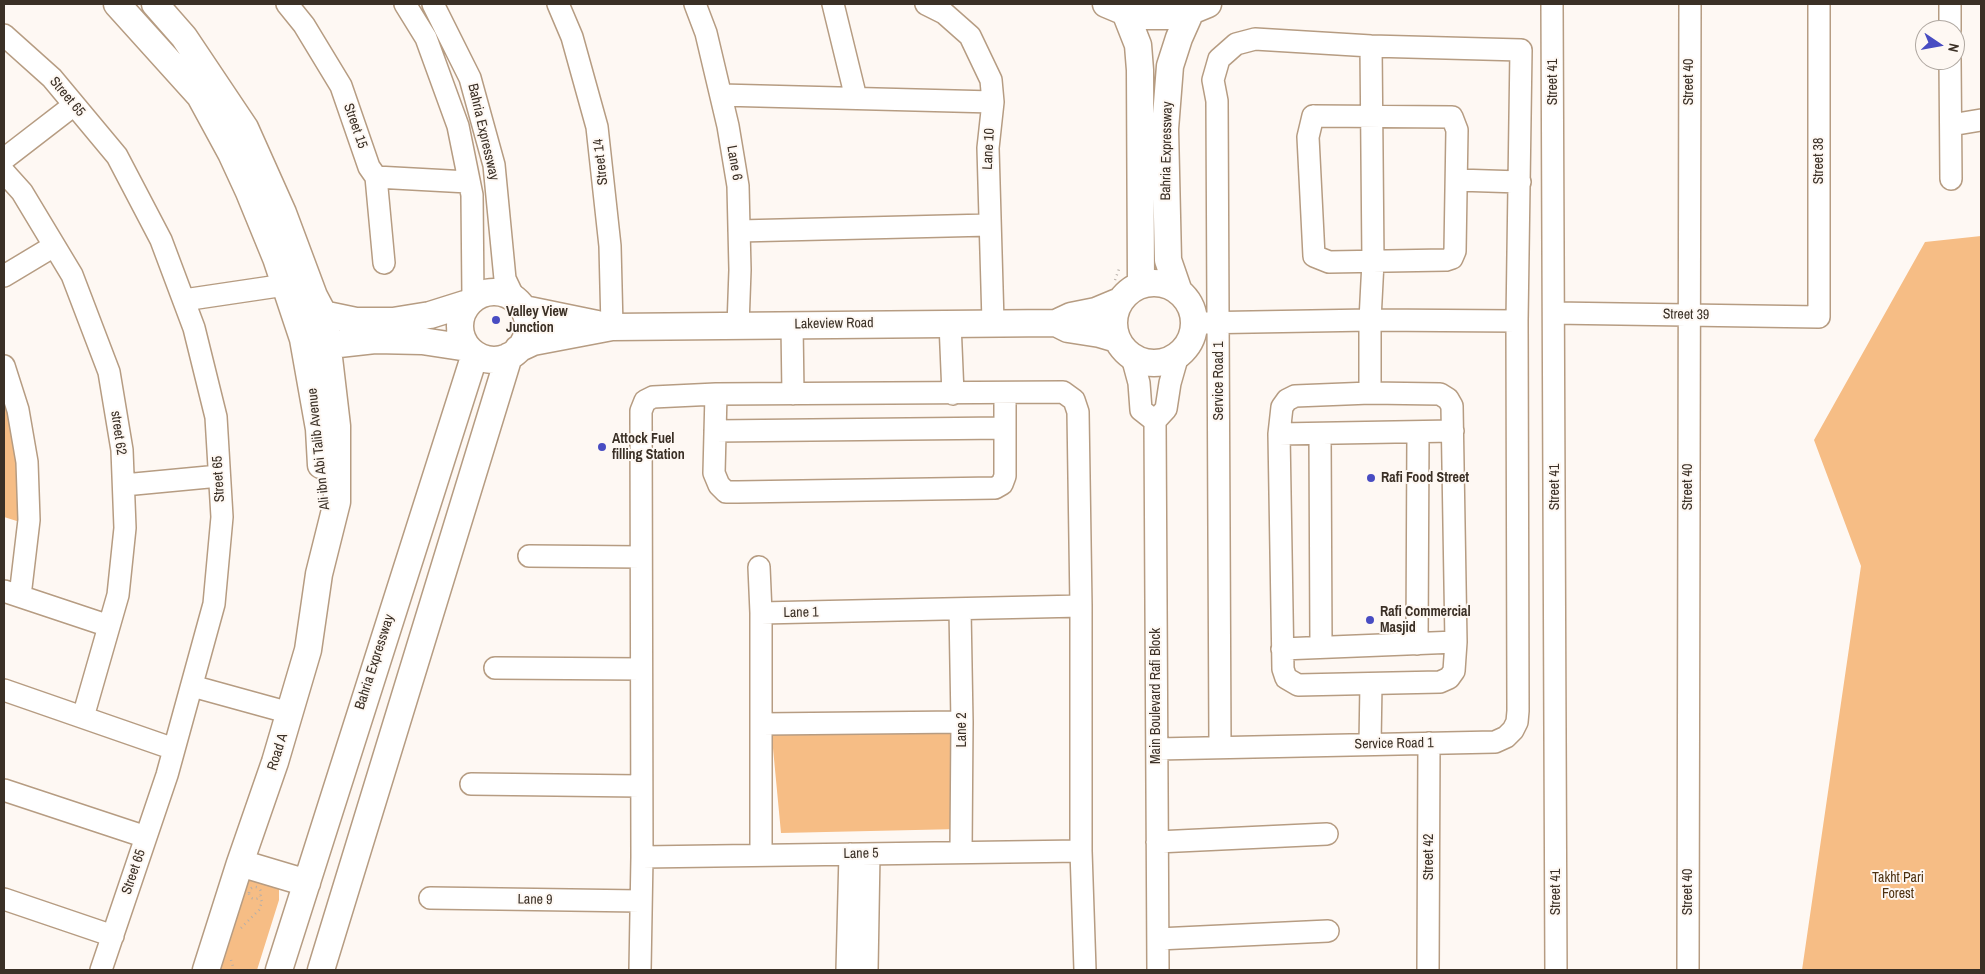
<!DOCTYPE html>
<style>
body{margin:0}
#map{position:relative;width:1985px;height:974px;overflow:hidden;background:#fef8f3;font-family:"Archivo Narrow",sans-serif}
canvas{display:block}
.frame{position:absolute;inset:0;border:5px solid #3b3026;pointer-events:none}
.north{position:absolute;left:1915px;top:20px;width:50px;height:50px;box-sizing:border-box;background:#fef8f3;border:1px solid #b0a8a1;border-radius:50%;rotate:102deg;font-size:14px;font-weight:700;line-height:20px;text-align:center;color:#3b3026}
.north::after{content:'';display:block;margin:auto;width:18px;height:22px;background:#484cc2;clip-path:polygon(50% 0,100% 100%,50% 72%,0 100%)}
</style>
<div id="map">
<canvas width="1985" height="974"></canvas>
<div class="frame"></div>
<div class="north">N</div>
</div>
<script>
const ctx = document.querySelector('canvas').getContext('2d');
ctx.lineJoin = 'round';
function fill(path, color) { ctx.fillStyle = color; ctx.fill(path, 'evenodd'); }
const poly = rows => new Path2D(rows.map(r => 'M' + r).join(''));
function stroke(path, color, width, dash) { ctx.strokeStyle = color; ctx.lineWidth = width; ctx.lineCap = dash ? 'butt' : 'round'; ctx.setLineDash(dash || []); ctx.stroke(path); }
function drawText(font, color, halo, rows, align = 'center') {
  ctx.font = font + ' "Archivo Narrow",sans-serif'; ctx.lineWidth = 4; ctx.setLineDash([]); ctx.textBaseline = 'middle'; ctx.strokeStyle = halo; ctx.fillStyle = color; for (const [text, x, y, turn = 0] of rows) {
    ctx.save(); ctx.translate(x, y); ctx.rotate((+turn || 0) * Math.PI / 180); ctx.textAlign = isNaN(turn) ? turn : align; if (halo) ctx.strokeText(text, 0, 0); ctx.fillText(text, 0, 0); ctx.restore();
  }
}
const green = poly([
 [1981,236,1981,970,1802,970,1861,566,1814,440,1925,242],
 [4,372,12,393,20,522,4,517],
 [960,726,960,829,781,833,771,727],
 [240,876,279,886,279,900,257,970,212,970]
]);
const path = poly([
 [1115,280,1119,269],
 '249 893a6 6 0 1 1 12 0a6 6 0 1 1-12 0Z',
 [241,928,259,910,262,902,260,896],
 [231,960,234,970]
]);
const minor = poly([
 [287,4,304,25,341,86,369,167,376,177,384,263],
 [405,4,426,38,458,126,472,195,473,298],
 [433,4,470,78,494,165,505,279,514,298],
 [558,4,572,37,597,127,610,246,612,327],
 [695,4,706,33,728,126,738,186,740,270,738,326],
 [833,4,856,98],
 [926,4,944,13,970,36,991,80,993,102,988,148,993,322],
 [1552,4,1556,970],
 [1950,4,1950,30],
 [4,35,52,78,117,156,161,240,194,328,216,417,222,517,214,604,167,775,101,970],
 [1950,60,1951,179],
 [721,95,993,102],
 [1313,116,1452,117,1457,130,1455,251,1452,258,1446,260,1329,262,1314,256,1308,137,1313,116],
 [1951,125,1981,120],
 [4,159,74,105],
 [4,172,22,192,72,275,109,372,122,450,125,528,118,595,83,717],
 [376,177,468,182],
 [1457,180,1520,182],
 [739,231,989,225],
 [4,276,54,246],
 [184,300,285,285],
 [1554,313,1819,317,1819,4],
 [950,323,953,394],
 [1194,323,1370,320,1517,321],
 [792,325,793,394],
 [1132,357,1139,383,1141,410,1155,421],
 [4,366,18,410,27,462,29,520,20,596],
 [1370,393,1440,394,1448,399,1452,406,1456,642,1454,671,1449,678,1440,682,1298,685,1286,678,1283,669,1279,434,1282,407,1287,400,1295,396,1370,393],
 [1370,393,1370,320,1373,262,1371,46],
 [716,394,714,473,719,485,726,492,738,492,995,488,1002,484,1005,476,1005,393],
 [1155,421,1158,970],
 [1155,421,1166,409,1170,383,1178,355],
 [715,431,1005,428],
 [1279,434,1453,431],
 [1320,434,1321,646],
 [124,485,219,476],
 [529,556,641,557],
 [759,567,761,613],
 [4,591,109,626],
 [960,609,962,722,961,851],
 [1417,644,1418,432],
 [1282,649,1456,642],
 [495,668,641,669],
 [192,686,290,713],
 [4,690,174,749],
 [762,724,962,722],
 [1370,744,1371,684],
 [1157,749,1495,742,1506,737,1513,730,1517,722,1518,711,1517,321,1521,50,1371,46,1255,39,1236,44,1219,59,1213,80,1217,101,1220,747],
 [471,784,640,786],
 [4,790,146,837],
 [1157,842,1327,834],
 [761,854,761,613,1081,606],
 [642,857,1081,851],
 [430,898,640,901],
 [4,899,113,936],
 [1158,939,1328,931],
 [640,970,642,857,641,411,645,401,653,397,716,394,1063,392,1074,400,1078,412,1081,606,1081,851,1085,970],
 [847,970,850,854],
 [867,970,869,854],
 [1428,970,1429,743],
 [1688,970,1690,4]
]);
const major = poly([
 [117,4,200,96,231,153,249,192,276,258,303,339,319,429,321,465],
 [155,4,184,37,245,128,283,213,314,296,324,315,337,426,337,502,319,574,308,650,275,762,240,863,206,970],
 [1106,4,1125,12,1147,16,1169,16,1191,11,1208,4],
 [1125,12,1138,45,1140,70,1141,285],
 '1114 323a40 40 0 1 1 80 0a40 40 0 1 1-80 0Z',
 '460 326a34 34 0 1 1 68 0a34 34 0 1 1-68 0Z',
 [1179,292,1168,260,1165,129,1170,66,1179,38,1191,11],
 [524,309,597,324],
 [308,311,356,321,393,321,430,315,465,304],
 [1056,323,1068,329,1100,334,1117,339],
 [312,347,375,340,422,341,468,348],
 [518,349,533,342,612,327,1056,323,1071,316,1096,311,1120,301],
 [240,863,307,883],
 [279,970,475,354],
 [321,970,509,356]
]);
const markers = [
 [496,320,5,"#484cc2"],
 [602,447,5,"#484cc2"],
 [1371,478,5,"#484cc2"],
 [1370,620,5,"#484cc2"]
];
const streetNames = [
 ["Street 41",1553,82,-90],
 ["Street 40",1689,82,-90],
 ["Street 65",67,97,50],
 ["Street 15",355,126,71],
 ["Bahria Expressway",483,132,77],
 ["Lane 10",989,149,-87],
 ["Bahria Expressway",1167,151,-89],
 ["Street 38",1819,161,-90],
 ["Street 14",601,162,-96],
 ["Lane 6",734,163,80],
 ["Street 39",1686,315,1],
 ["Lakeview Road",834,324,-1],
 ["Service Road 1",1219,381,-90],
 ["street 62",118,433,82],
 ["Ali ibn Abi Talib Avenue",319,449,-96],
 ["Street 65",219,479,-93],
 ["Street 41",1555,487,-90],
 ["Street 40",1688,487,-90],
 ["Lane 1",801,613,-1],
 ["Bahria Expressway",375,662,-72],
 ["Main Boulevard Rafi Block",1156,696,-90],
 ["Lane 2",962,730,-90],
 ["Service Road 1",1394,744,-1],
 ["Road A",278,752,-72],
 ["Lane 5",861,854,-1],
 ["Street 42",1429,857,-90],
 ["Street 65",134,872,-71],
 ["Street 41",1556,892,-90],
 ["Street 40",1688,892,-90],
 ["Lane 9",535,900,1]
];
const poiNames = [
 ["Valley View",506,312],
 ["Junction",506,328],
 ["Attock Fuel",612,439],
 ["filling Station",612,455],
 ["Rafi Food Street",1381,478],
 ["Rafi Commercial",1380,612],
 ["Masjid",1380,628]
];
const parkNames = [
 ["Takht Pari",1898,878],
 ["Forest",1898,894]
];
fill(green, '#f6bd85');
stroke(minor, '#b69c82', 24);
stroke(major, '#b69c82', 29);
stroke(path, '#b7afa8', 2.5, [1, 4]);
stroke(minor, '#fff', 21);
stroke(major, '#fff', 26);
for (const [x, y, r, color] of markers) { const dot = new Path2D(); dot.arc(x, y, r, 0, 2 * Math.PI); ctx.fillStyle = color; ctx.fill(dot); stroke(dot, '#fef8f3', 2); }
drawText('14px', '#3b3026', '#fef8f3', streetNames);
drawText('bold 14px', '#3b3026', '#fef8f3', poiNames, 'left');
drawText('14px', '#4e3110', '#fef8f3', parkNames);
</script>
